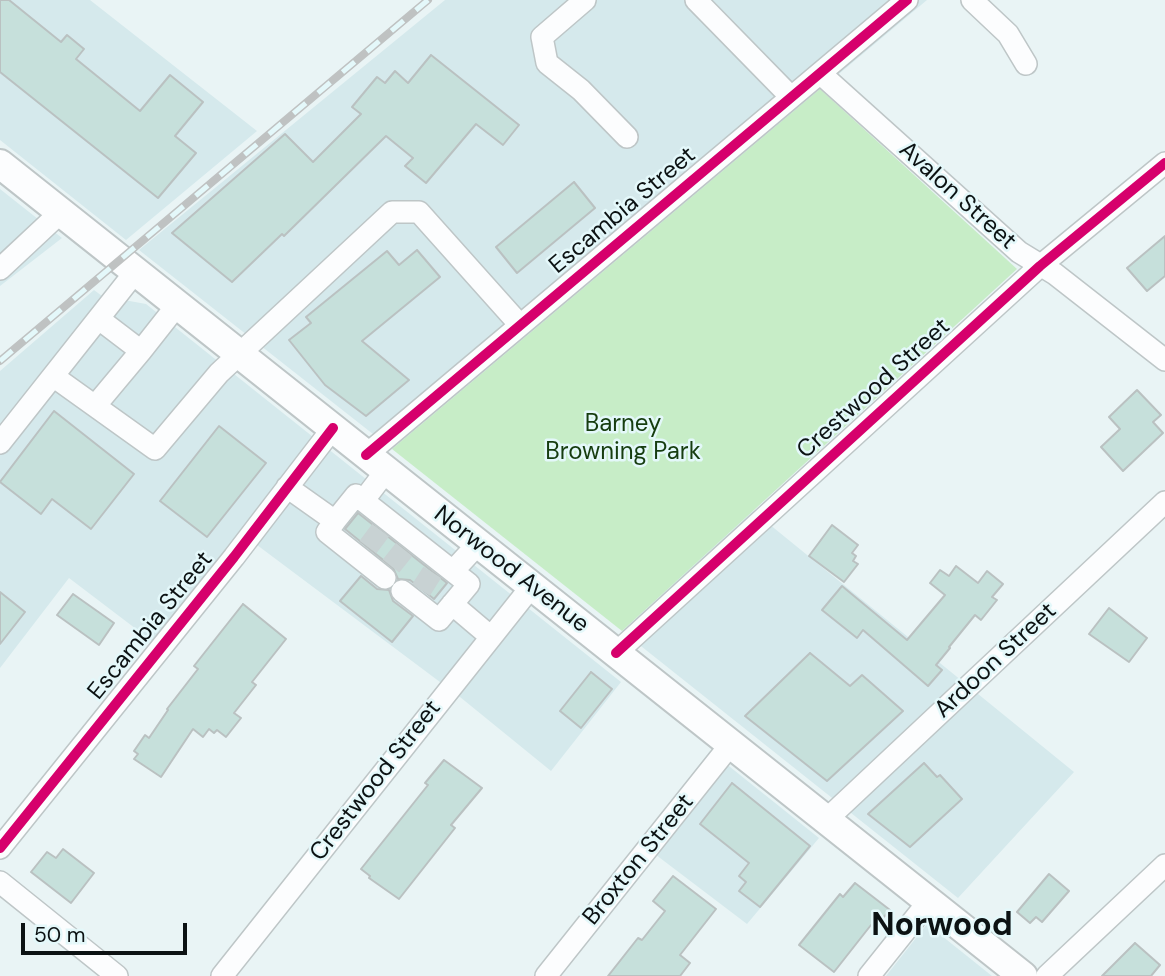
<!DOCTYPE html>
<style>
body{margin:0}
#map{position:relative;width:1165px;height:976px;overflow:hidden;background:#e9f4f5;font-family:"DM Sans",sans-serif}
canvas{display:block}
.scale{position:absolute;left:21px;top:923px;width:166px;height:32px;box-sizing:border-box;border:4px solid #0c1213;border-top:0;padding-left:9px;font-size:21px;line-height:24px;white-space:nowrap;color:#0c1213;-webkit-text-stroke:5px #e4f8fa;paint-order:stroke}
</style>
<div id="map">
<canvas width="1165" height="976"></canvas>
<div class="scale">50 m</div>
</div>
<script>
const ctx = document.querySelector('canvas').getContext('2d');
ctx.lineJoin = 'round';
function fill(path, color) { ctx.fillStyle = color; ctx.fill(path, 'evenodd'); }
const poly = rows => new Path2D(rows.map(r => 'M' + r).join(''));
function stroke(path, color, width, dash) { ctx.strokeStyle = color; ctx.lineWidth = width; ctx.lineCap = dash ? 'butt' : 'round'; ctx.setLineDash(dash || []); ctx.stroke(path); }
function drawText(font, color, halo, rows, align = 'center') {
  ctx.font = font + ' "DM Sans",sans-serif'; ctx.lineWidth = 5; ctx.setLineDash([]); ctx.textBaseline = 'middle'; ctx.strokeStyle = halo; ctx.fillStyle = color; for (const [text, x, y, turn = 0] of rows) {
    ctx.save(); ctx.translate(x, y); ctx.rotate((+turn || 0) * Math.PI / 180); ctx.textAlign = isNaN(turn) ? turn : align; if (halo) ctx.strokeText(text, 0, 0); ctx.fillText(text, 0, 0); ctx.restore();
  }
}
const built = poly([
 [0,0,90,0,257,131,126,240,0,140],
 [445,0,927,0,392,449,139,250],
 [0,189,62,238,0,286],
 [94,290,102,296,146,304,621,682,551,771,460,697,257,545,169,654,69,578,0,668,0,371],
 [753,511,1074,772,958,898,622,631],
 [710,751,819,838,747,924,639,842],
 [927,924,992,976,886,976]
]);
const green = poly([
 [820,89,1017,269,622,631,392,449]
]);
const building = poly([
 [0,0,9,0,61,42,67,35,84,49,76,59,140,111,170,75,203,102,175,136,196,153,158,198,0,72,0,0],
 [431,55,519,125,503,145,476,124,426,183,405,166,413,158,386,136,284,236,282,234,232,282,172,233,285,134,313,162,361,114,352,107,377,77,385,83,395,71,408,83,431,55],
 [574,182,595,208,517,273,496,247,574,182],
 [1165,236,1165,276,1147,291,1127,268,1165,236],
 [417,250,440,277,362,341,409,380,366,416,325,385,289,340,311,323,306,317,387,251,399,265,417,250],
 [1137,390,1161,415,1153,422,1163,433,1123,471,1101,447,1120,429,1109,417,1137,390],
 [54,411,134,474,91,529,52,499,41,514,0,482,54,411],
 [219,426,266,463,207,537,160,501,219,426],
 [358,513,447,583,434,599,410,580,398,579,393,568,345,529,358,513],
 [832,525,858,545,852,553,856,556,853,561,858,564,844,582,809,556,832,525],
 [956,566,978,583,987,571,1003,584,992,597,997,600,981,620,975,615,949,647,950,648,936,665,942,670,928,686,863,630,857,638,822,610,842,586,907,640,945,595,930,583,940,570,949,576,956,566],
 [361,576,377,589,389,590,393,601,413,616,392,642,340,601,361,576],
 [0,592,25,612,0,644,0,592],
 [73,594,114,623,99,645,57,615,73,594],
 [243,604,286,639,252,682,256,685,234,713,241,718,226,737,217,730,214,733,209,729,203,737,193,729,161,777,134,759,138,754,134,751,145,735,149,738,168,710,167,709,198,669,194,666,243,604],
 [1109,608,1147,638,1129,662,1089,634,1109,608],
 [810,653,850,686,862,675,903,711,827,781,745,716,810,653],
 [591,672,612,689,581,728,560,711,591,672],
 [444,760,482,788,451,825,455,828,399,899,369,878,370,876,361,869,428,785,425,783,444,760],
 [924,763,937,777,940,775,962,799,910,847,868,814,924,763],
 [732,783,810,846,760,907,739,891,746,882,739,876,749,863,700,824,732,783],
 [63,849,94,873,71,903,31,872,47,852,56,858,63,849],
 [1049,874,1069,891,1042,922,1036,917,1030,923,1017,912,1049,874],
 [673,876,716,909,680,955,690,963,680,976,608,976,638,938,642,940,665,911,653,901,673,876],
 [855,883,890,910,883,918,871,925,834,972,799,945,840,894,843,897,855,883],
 [1135,943,1160,965,1151,976,1102,976,1135,943]
]);
const minorTunnel = poly([
 [368,547,383,527],
 [391,566,407,546],
 [421,590,435,568]
]);
const minor = poly([
 [585,0,542,37,547,63,581,90,627,137],
 [696,0,791,97],
 [972,0,1008,34,1026,64],
 [821,74,1019,252,1055,274,1165,360],
 [0,269,61,212],
 [141,351,178,304],
 [53,376,155,449,219,373,392,212,419,212,520,325],
 [95,406,141,351,99,319],
 [0,443,136,271],
 [366,455,907,0],
 [287,487,335,521,356,495,469,584,439,620,402,591],
 [363,501,386,471],
 [335,521,327,532,385,578],
 [453,571,478,544],
 [452,604,491,637],
 [616,653,1040,266,1165,163],
 [826,820,1165,502],
 [0,848,234,557,333,428],
 [0,882,117,976],
 [222,976,531,587],
 [546,976,731,744],
 [869,976,929,901],
 [1047,976,1165,865]
]);
const major = poly([
 [0,164,1023,976]
]);
const rail = poly([
 [0,361,428,0]
]);
const cycleway = poly([
 [366,455,907,0],
 [616,653,1040,266,1165,163],
 [0,848,234,557,333,428]
]);
const streetNames = [
 ["Avalon Street",957,196,42],
 ["Escambia Street",623,211,-40],
 ["Crestwood Street",874,389,-42],
 ["Norwood Avenue",511,570,38],
 ["Escambia Street",151,626,-51],
 ["Ardoon Street",996,661,-43],
 ["Crestwood Street",376,781,-52],
 ["Broxton Street",639,860,-51]
];
const parkNames = [
 ["Barney",623,425],
 ["Browning Park",623,453]
];
const districtNames = [
 ["Norwood",942,927]
];
fill(built, '#d5e9ec');
fill(green, '#c7edc7');
fill(building, '#c6e0db');
stroke(building, '#bac1c1', 2);
stroke(minorTunnel, '#c8d2d3', 21, [21, 10]);
stroke(minor, '#bec6c7', 24);
stroke(major, '#bec6c7', 32);
stroke(minor, '#fcfdfe', 21);
stroke(major, '#fcfdfe', 28);
stroke(rail, '#bfc2c2', 8);
stroke(rail, '#e4f8fa', 5, [16]);
stroke(cycleway, '#d6006c', 10);
drawText('24px', '#0c1213', '#e4f8fa', streetNames);
drawText('24px', '#163d0f', '#e4f8fa', parkNames);
drawText('bold 32px', '#0c1213', '#e4f8fa', districtNames);
</script>
